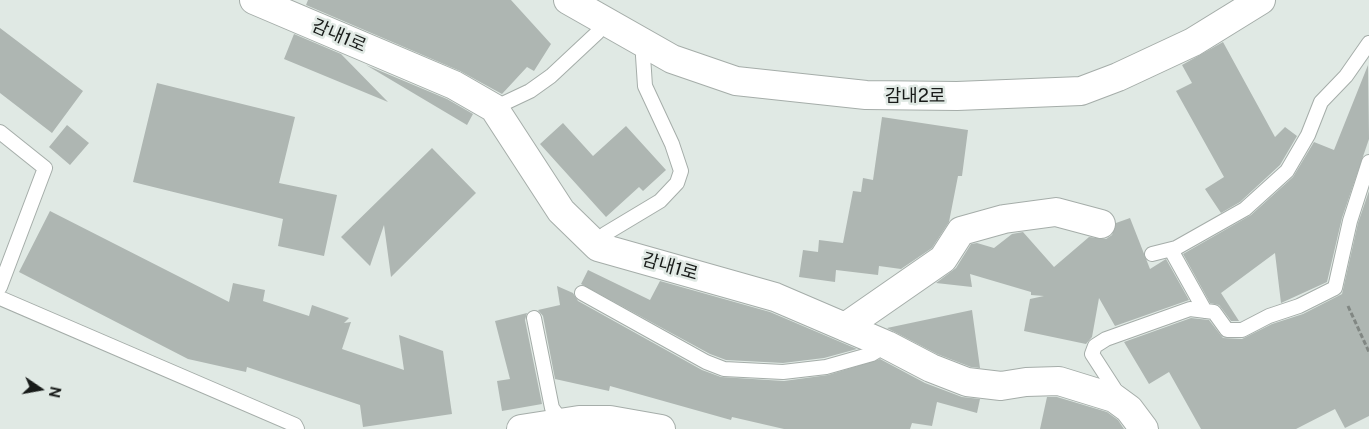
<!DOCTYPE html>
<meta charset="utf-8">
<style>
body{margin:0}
#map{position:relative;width:1369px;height:429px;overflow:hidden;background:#e0e9e4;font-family:"Public Sans",sans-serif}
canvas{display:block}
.north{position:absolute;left:15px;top:364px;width:50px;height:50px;-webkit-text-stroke:4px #e0e9e4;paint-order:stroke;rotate:102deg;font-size:14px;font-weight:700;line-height:20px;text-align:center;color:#181b19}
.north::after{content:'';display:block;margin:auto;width:18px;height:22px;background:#181b19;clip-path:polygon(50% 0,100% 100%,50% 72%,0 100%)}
</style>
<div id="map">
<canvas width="1369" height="429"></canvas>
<div class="north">N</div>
</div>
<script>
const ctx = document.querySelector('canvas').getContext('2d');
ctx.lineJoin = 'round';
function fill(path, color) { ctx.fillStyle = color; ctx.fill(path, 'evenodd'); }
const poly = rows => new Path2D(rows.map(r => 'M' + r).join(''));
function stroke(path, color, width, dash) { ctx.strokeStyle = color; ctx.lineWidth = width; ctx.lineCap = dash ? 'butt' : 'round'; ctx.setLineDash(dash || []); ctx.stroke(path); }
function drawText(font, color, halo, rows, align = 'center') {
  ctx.font = font + ' "Public Sans","Noto Sans KR",sans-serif'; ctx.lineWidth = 5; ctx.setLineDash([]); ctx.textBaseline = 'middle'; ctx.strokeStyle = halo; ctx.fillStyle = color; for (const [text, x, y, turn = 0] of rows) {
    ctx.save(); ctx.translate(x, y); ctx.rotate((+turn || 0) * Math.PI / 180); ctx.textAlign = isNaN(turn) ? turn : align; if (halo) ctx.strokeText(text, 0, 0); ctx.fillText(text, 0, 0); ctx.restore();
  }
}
const building = poly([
 [308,0,511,0,551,44,534,71,527,67,502,94,460,71,306,5],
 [0,28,83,91,52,133,0,93],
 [294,34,341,54,388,102,284,59],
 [1223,42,1275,137,1285,127,1297,136,1280,165,1240,202,1221,213,1205,189,1224,177,1176,91,1192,83,1182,65],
 [366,65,447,99,473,114,467,125],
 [1368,65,1369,139,1342,218,1327,282,1281,303,1275,253,1221,293,1239,321,1231,321,1219,305,1210,303,1183,254,1251,215,1293,177,1314,142,1334,150],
 [157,83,295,117,279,183,337,195,324,256,278,246,283,219,133,182],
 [882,117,968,130,962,176,958,176,949,222,932,248,901,269,879,266,878,275,836,270,835,282,799,277,803,250,818,252,819,240,843,243,853,191,861,192,863,178,873,180],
 [563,123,593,156,626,126,666,170,643,191,639,187,606,217,540,144],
 [67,125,89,143,70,165,49,147],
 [432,148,476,193,391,277,384,225,370,266,341,237],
 [1369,191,1369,416,1345,428,1335,409,1296,429,1201,429,1169,372,1149,384,1124,342,1191,318,1209,320,1223,338,1242,339,1272,324,1303,314,1342,294,1358,223],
 [50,211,229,302,233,283,265,290,263,301,309,316,312,305,349,318,344,323,351,322,342,349,404,370,399,335,443,351,452,414,363,427,360,405,247,367,246,372,188,359,19,272],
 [1130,218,1150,269,1166,259,1189,300,1115,326,1099,298,1092,337,1086,344,1024,331,1030,299,1044,296,1031,295,1031,292,970,274,972,287,936,283,956,268,971,244,977,243,994,248,1012,234,1023,232,1054,267,1089,237,1106,239,1112,235,1116,223],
 [588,270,650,300,660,281,770,312,857,349,824,358,783,363,726,360,710,354,581,284],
 [557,286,573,293,578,301,702,370,721,377,784,381,828,375,880,359,925,383,962,397,980,399,977,413,937,402,932,426,912,423,910,429,784,429,732,417,731,420,610,386,609,391,555,379,543,316,538,310,560,305],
 [972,310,980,368,971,367,937,354,887,328],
 [527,313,525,320,542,404,502,411,497,381,510,379,495,321],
 [1047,397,1057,397,1107,412,1118,420,1124,429,1040,429]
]);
const path = poly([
 [1348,306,1369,352]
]);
const lane = poly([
 [494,108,530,91,551,76,597,33,604,21],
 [0,132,45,168,0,287],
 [598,247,605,234,660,201,677,183,681,171,672,144,645,86,643,56,648,45],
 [1171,250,1205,311],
 [1152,254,1176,248,1245,209,1287,171,1308,135,1321,102,1346,76,1369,43],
 [582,293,706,362,724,369,783,372,826,367,872,354,887,345],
 [0,298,295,425,297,429],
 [534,318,552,408,564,424],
 [1114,398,1114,388,1092,354,1095,346,1106,339,1190,309,1214,312,1227,330,1242,330,1269,316,1299,306,1335,288,1350,221,1369,162]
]);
const street = poly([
 [254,0,454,85,494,108,561,211,598,247,775,297,887,345,931,368,967,382,1001,386,1026,382,1059,381,1114,398,1129,409,1144,429],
 [568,0,672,59,736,81,866,95,957,96,1081,91,1118,77,1193,42,1261,0],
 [845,327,943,259,961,231,1004,219,1056,212,1101,224],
 [521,429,579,420,610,420,661,429]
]);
const streetNames = [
 ["감내1로",339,36,23],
 ["감내2로",915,96],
 ["감내1로",670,267,16]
];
fill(building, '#aeb6b2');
stroke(lane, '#a5ada9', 16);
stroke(street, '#a5ada9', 30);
stroke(path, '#818783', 3, [5, 2.5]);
stroke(lane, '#fff', 14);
stroke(street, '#fff', 28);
drawText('18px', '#181b19', '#e0e9e4', streetNames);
</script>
